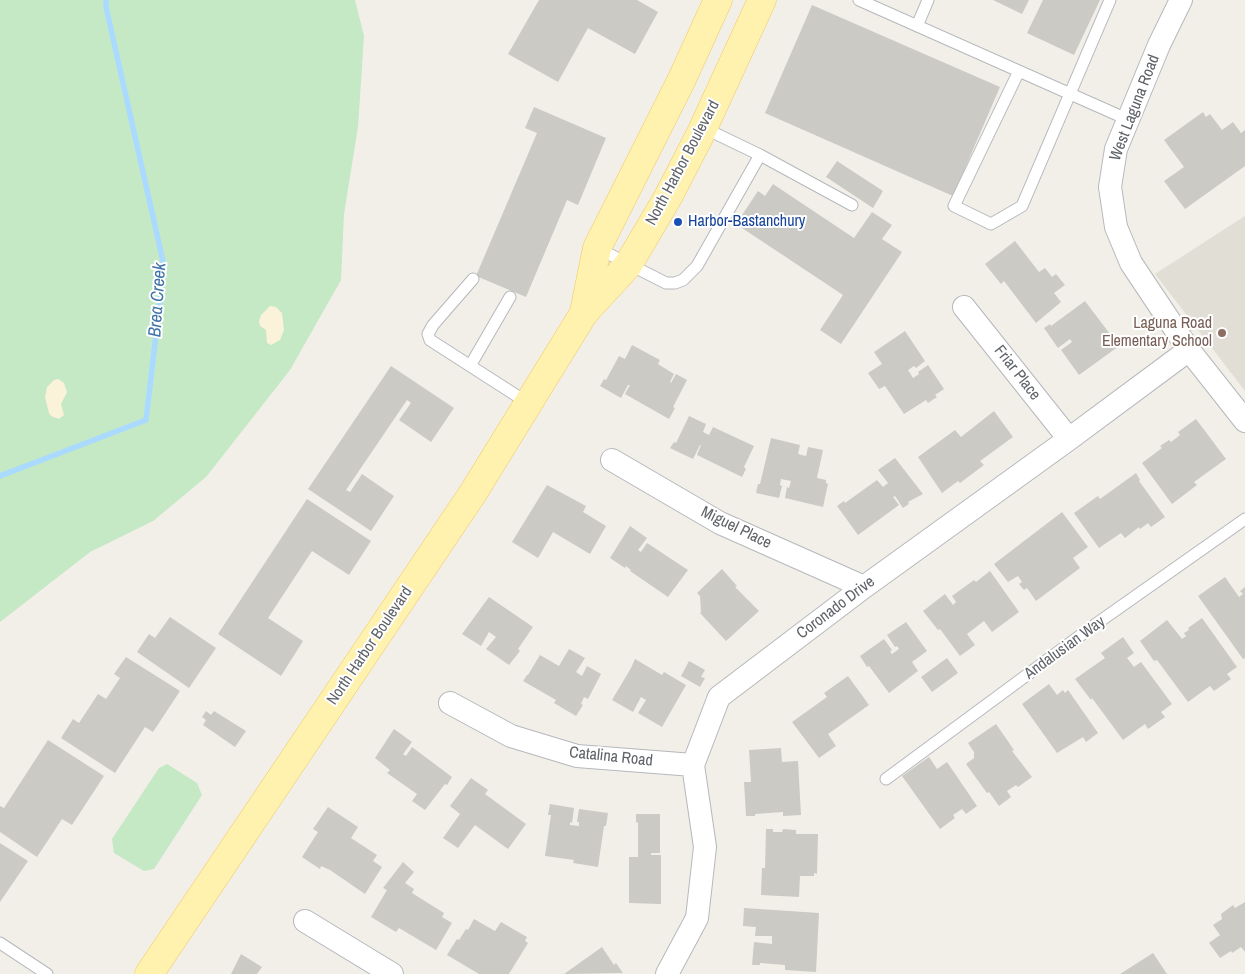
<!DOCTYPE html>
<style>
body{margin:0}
canvas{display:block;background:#f1efe8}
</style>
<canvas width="1245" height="974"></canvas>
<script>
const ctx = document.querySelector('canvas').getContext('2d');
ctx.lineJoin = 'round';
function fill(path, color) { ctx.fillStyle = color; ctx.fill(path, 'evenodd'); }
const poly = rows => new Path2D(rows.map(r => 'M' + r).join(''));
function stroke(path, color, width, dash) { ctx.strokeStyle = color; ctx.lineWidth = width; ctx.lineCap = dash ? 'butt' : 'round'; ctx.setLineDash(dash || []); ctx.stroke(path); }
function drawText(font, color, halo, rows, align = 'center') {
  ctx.font = font + ' "Archivo Narrow",sans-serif'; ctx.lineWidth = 4; ctx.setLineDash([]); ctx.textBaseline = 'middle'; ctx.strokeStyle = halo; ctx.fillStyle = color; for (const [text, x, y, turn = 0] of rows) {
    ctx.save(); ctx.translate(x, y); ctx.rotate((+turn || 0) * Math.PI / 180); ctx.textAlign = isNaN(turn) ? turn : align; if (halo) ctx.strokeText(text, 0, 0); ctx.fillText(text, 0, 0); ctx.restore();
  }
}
const education = poly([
 [1245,216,1245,391,1155,274]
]);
const green = poly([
 [0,0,355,0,364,36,358,127,344,214,341,280,290,370,206,477,153,521,90,552,0,622],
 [167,764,197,783,202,795,154,869,144,871,114,853,112,839,159,768]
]);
const sand = poly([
 [270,306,276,307,282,313,284,330,280,340,271,345,267,343,266,330,260,326,259,321,261,315],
 [58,379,64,383,67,392,61,404,64,415,59,419,51,416,49,413,45,397,47,387,54,380]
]);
const stream = poly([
 [0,476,146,420,164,266,106,7,106,0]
]);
const building = poly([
 [539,0,637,0,658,12,635,54,588,28,558,82,508,54],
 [993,0,1029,0,1022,14],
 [1043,0,1100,0,1074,55,1027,33],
 [812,5,1000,87,953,196,765,113],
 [534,107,606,138,578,205,567,200,526,297,476,276,537,133,525,128],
 [1203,112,1206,117,1210,114,1222,130,1233,122,1241,133,1245,130,1245,166,1185,209,1164,181,1184,167,1164,140],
 [837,161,883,191,873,208,826,177],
 [773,184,854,238,872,212,892,225,882,239,902,252,841,344,820,330,843,295,736,224,758,191,765,196],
 [1015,241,1039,272,1045,268,1052,277,1056,274,1065,285,1054,293,1061,302,1036,323,1004,281,1001,284,985,264],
 [1085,301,1119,346,1079,375,1061,350,1072,342,1070,339,1058,348,1044,328,1050,324,1051,326],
 [905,331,925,361,916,368,914,366,908,370,913,378,919,374,918,372,928,365,944,389,935,395,937,397,928,403,926,400,904,414,885,386,879,389,868,373,882,364,874,352],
 [632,345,660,360,658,364,674,374,670,382,671,383,676,374,687,380,673,407,675,408,669,419,625,394,630,385,628,385,621,398,600,386,604,379,606,380,619,356,625,359],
 [391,366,454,408,431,442,399,420,411,403,407,400,346,490,350,492,362,474,394,496,371,531,308,489],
 [994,411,1013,437,980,461,984,465,960,483,958,481,942,493,918,457,955,430,961,437],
 [689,416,706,424,703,432,709,435,713,427,754,446,744,467,746,469,742,477,697,455,701,445,700,445,693,459,670,448,674,442,676,443],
 [1196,419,1226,459,1194,482,1197,485,1172,504,1142,463,1162,448,1160,446,1169,440,1171,442,1180,435,1178,432],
 [771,438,800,445,798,454,806,456,808,447,823,450,817,478,826,480,826,483,828,484,823,507,785,498,787,487,789,488,791,481,781,479,780,485,782,486,779,498,756,493,758,484,760,484],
 [895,458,923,494,908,502,909,504,903,508,895,496,893,497,899,505,858,535,837,506,844,501,845,503,877,480,883,487,888,483,878,470],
 [1136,473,1140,480,1139,481,1165,517,1151,527,1148,523,1140,529,1139,527,1125,538,1121,533,1099,548,1074,513,1098,496,1100,499],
 [547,485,586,506,583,512,606,526,590,554,553,532,538,558,512,542],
 [307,499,371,541,349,575,312,551,268,618,303,641,281,676,218,634],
 [1062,512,1088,547,1073,558,1080,568,1036,601,1027,588,1024,590,1019,584,1022,582,1018,576,1008,582,994,564],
 [630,526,647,538,638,550,641,552,647,543,688,570,668,597,630,571,631,570,626,566,625,568,610,558],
 [722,569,737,586,735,587,759,611,726,641,700,613,701,612,700,596,697,593],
 [990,571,1019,612,992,632,984,621,967,634,975,645,960,656,940,629,938,630,923,611,945,594,953,605,956,602,952,596,974,580,976,582],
 [1225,577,1239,597,1243,594,1240,591,1245,587,1245,658,1243,659,1198,596],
 [489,597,533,627,518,649,520,651,509,665,486,649,496,637,489,632,481,646,462,634],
 [170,617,216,648,189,688,137,652,149,634,155,638],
 [1202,618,1237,667,1227,674,1231,679,1214,691,1210,686,1188,702,1157,660,1154,661,1140,641,1167,620,1182,639,1186,636,1184,633,1189,630,1188,628],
 [906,622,927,651,912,662,918,671,889,693,869,666,867,667,860,656,884,639,892,650,890,652,892,654,899,649,897,646,895,647,887,635],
 [1123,637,1134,653,1127,658,1134,667,1141,662,1172,704,1161,712,1165,717,1148,729,1145,724,1123,740,1092,698,1091,700,1075,679,1105,658,1101,653],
 [569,649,585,658,576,672,582,676,587,666,601,674,588,699,584,697,581,704,583,705,576,716,554,703,556,700,523,681,527,675,528,675,540,655,559,666],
 [126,657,180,691,153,732,145,727,115,773,61,738,73,719,79,723,98,694,106,699,120,678,114,674],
 [947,658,958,673,932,692,921,677],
 [635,659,662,675,664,672,686,685,662,727,638,713,646,700,641,697,633,712,612,700,631,668],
 [689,661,705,670,701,677,705,678,700,687,681,676],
 [848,676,869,705,828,734,836,746,819,758,792,722,827,697,824,693],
 [1049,684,1057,695,1063,690,1065,693,1068,690,1098,733,1086,742,1083,737,1057,753,1022,704],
 [206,711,211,715,214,711,246,731,235,747,203,725,206,720,202,717],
 [996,724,1014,750,1012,751,1032,777,1018,787,1016,785,1007,791,1011,797,999,806,989,792,987,793,966,764,974,758,974,752,968,743],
 [394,729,412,742,403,754,406,756,412,747,452,777,447,785,445,784,425,810,412,801,417,794,387,773,390,770,375,758],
 [48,740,104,776,72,825,62,819,37,857,0,832,0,806,4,808],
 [781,748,782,762,798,761,801,815,783,816,783,812,755,814,755,816,746,816,744,782,751,782,749,750],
 [929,757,937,769,947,762,977,806,966,814,962,809,953,815,955,818,940,829,902,776],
 [471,778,488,790,485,794,526,824,508,849,475,825,458,848,443,838,460,814,450,806],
 [550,804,574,808,572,823,570,822,570,825,579,826,579,822,577,822,579,809,608,813,606,826,604,826,598,867,573,863,574,860,545,856,551,815,548,815],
 [328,807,358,827,351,838,377,855,373,861,382,867,365,894,330,870,321,866,320,869,302,857,318,832,313,829],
 [636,814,660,814,660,853,651,853,651,855,661,855,661,904,629,903,629,857,638,857,638,822,636,823],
 [766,829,773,829,773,832,782,832,783,829,796,830,796,834,818,834,817,874,814,873,814,876,800,876,799,897,761,895,762,868,765,868],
 [0,843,28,861,0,902],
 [403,862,414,872,405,883,414,889,412,893,444,913,442,917,452,923,436,950,399,928,396,932,371,917,387,890,383,888],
 [1245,902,1245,952,1241,947,1232,953,1231,951,1220,958,1209,943,1220,935,1213,925,1222,919,1221,914,1233,905,1235,908],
 [744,908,819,913,816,972,785,970,785,965,760,963,760,965,752,965,754,942,772,944,772,936,755,936,756,927,743,926],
 [474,919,495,931,501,922,527,937,525,941,528,943,509,974,479,974,447,955,457,939,459,940,466,929,468,930],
 [602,947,614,965,616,963,623,973,564,974],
 [1153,953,1167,974,1120,974],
 [241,954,262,967,257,974,231,974]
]);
const service = poly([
 [859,0,1129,120],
 [917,26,928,0],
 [1019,71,954,206,991,224,1022,206,1110,0],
 [760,155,852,205],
 [597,248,666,283,675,283,683,280,697,266,760,155,704,128],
 [473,279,433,325,428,334,430,340,528,403],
 [470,366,510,297],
 [886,779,1096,624,1245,519],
 [0,943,47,974]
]);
const minor = poly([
 [1181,0,1159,45,1116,149,1110,187,1116,227,1131,263,1189,350,1245,421],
 [964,307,1069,439],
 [612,460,720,523,864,587],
 [450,703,511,736,577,756,693,765],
 [305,921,392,974],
 [667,974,697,918,705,847,693,765,719,697,864,587,1069,439,1189,350]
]);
const primary = poly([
 [584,312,597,248,681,81,718,0],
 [149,974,473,493,584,313,628,265,668,197,700,135,762,0]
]);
const markers = [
 [678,222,5,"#1a4fb4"],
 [1222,333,5,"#8d6e63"]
];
const streetNames = [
 ["West Laguna Road",1135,108,-69],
 ["North Harbor Boulevard",683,163,-62],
 ["Friar Place",1017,373,52],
 ["Miguel Place",736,528,26],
 ["Coronado Drive",836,608,-37],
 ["North Harbor Boulevard",370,646,-56],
 ["Andalusian Way",1065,648,-36],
 ["Catalina Road",611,757,6]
];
const transitNames = [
 ["Harbor-Bastanchury",688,222]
];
const educationNames = [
 ["Laguna Road",1212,324],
 ["Elementary School",1212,342]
];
const waterNames = [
 ["Brea Creek",158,300,-86]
];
fill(education, '#e1ded6');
fill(green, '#c5e8c5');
fill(sand, '#fbf3d9');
stroke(stream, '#aadaff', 5.5);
fill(building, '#cccac5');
stroke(service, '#b5b8bc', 13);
stroke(minor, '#b5b8bc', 24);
stroke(primary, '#f2c960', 29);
stroke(service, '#fff', 11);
stroke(minor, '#fff', 22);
stroke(primary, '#fff2af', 28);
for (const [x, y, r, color] of markers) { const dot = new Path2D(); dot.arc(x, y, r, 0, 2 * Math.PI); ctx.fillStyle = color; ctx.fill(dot); stroke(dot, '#fff', 2); }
drawText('16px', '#5f6368', '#fff', streetNames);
drawText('16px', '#164399', '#fff', transitNames, 'left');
drawText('16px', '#785e54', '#fff', educationNames, 'right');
drawText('italic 18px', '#4174aa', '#fff', waterNames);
</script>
